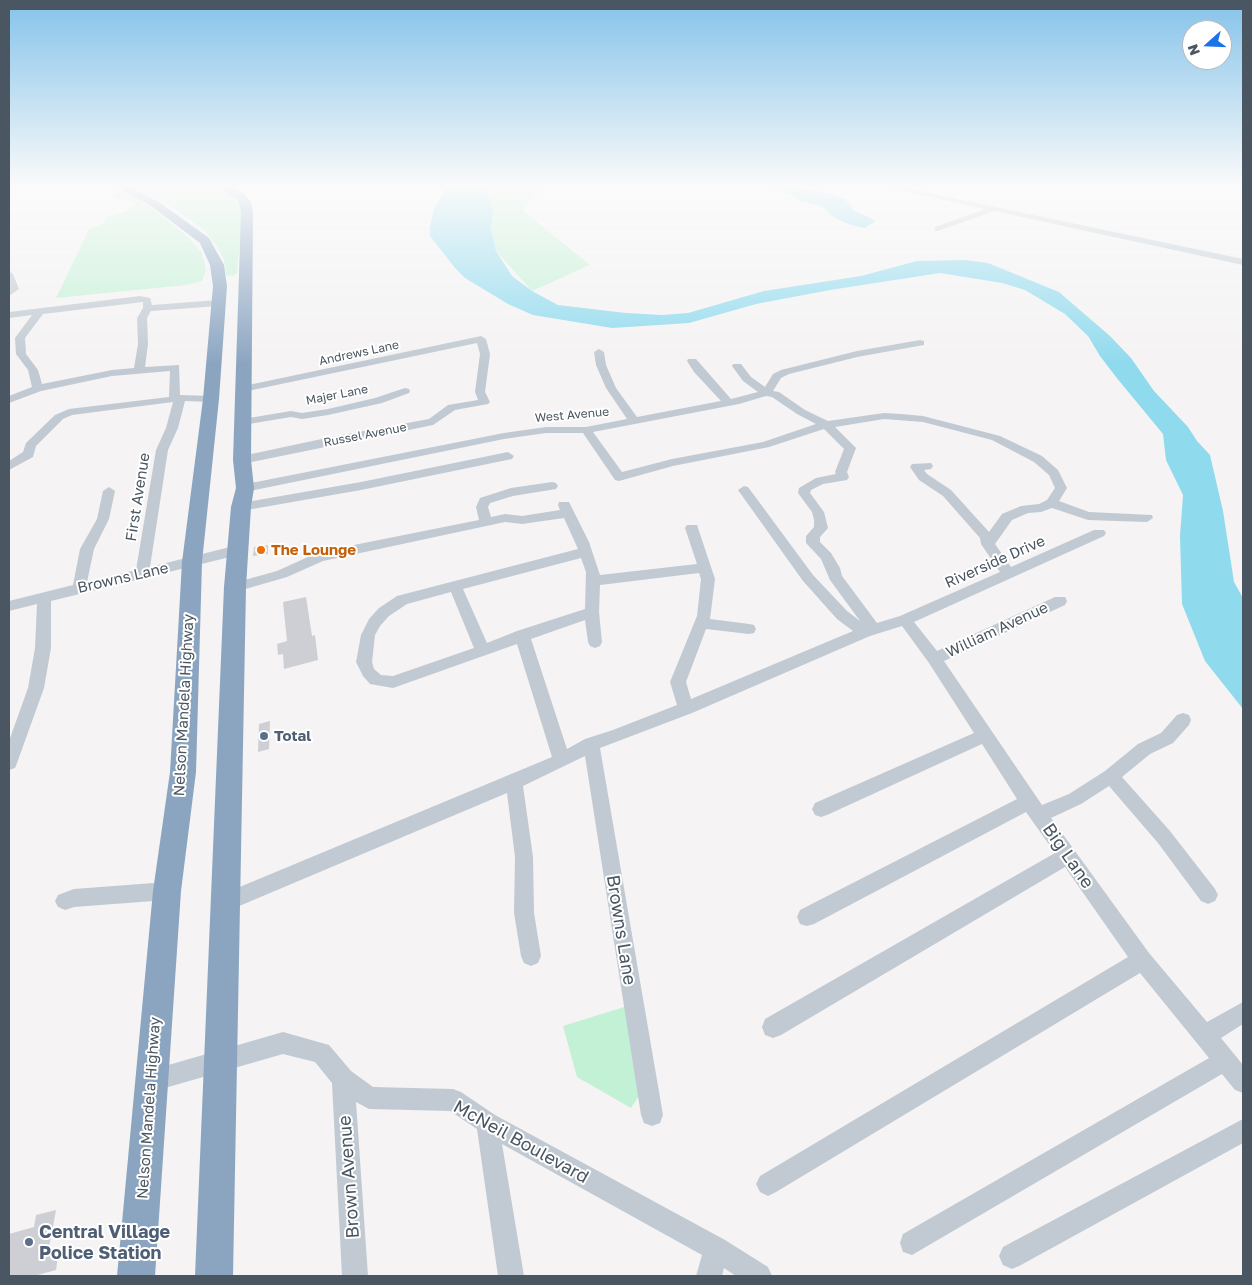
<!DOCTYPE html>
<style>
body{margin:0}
#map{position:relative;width:1252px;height:1285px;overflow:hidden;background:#f5f3f3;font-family:"Golos Text",sans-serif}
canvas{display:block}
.frame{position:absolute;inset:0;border:10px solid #4a5661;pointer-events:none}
.north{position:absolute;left:1182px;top:20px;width:50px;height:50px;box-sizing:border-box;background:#fff;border:1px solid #b7bbc0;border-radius:50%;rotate:250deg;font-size:14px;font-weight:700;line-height:20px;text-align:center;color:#4a5661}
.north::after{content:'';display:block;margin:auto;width:18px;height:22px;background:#1a73e8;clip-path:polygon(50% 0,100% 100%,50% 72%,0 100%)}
</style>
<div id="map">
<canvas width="1252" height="1285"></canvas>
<div class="frame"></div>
<div class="north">N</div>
</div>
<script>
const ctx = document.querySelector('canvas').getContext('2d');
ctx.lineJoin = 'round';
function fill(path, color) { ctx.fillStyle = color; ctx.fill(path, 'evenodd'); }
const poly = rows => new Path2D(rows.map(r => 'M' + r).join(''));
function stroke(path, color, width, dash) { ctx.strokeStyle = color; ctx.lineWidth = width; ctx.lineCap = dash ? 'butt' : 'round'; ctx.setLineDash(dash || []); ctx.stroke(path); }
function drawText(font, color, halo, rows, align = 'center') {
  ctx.font = font + ' "Golos Text",sans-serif'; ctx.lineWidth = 4; ctx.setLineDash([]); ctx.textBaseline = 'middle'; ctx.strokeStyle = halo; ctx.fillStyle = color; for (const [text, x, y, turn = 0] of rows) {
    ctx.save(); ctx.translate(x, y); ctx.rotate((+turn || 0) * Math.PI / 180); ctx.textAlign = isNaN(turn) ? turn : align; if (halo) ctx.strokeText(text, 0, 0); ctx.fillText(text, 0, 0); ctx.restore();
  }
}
const green = poly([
 [135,184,204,184,233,194,240,205,242,221,237,273,233,276,226,275,224,260,218,248,204,230,177,210,129,185],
 [482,184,540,184,545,185,522,210,590,265,532,291,496,251,491,228,493,211,489,197],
 [124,190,146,204,187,236,202,253,206,270,202,281,186,285,56,298,89,229,99,226,106,221,106,217,127,211,128,208,134,206,133,202,112,197,113,194],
 [637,1003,650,1079,631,1108,577,1077,563,1026]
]);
const water = poly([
 [446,184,482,184,489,197,493,211,491,228,496,251,512,276,532,291,558,305,626,313,662,315,688,313,764,291,861,276,917,261,965,260,988,263,1059,292,1110,336,1131,358,1154,391,1188,427,1197,441,1210,455,1223,511,1234,582,1243,598,1243,709,1205,661,1182,604,1180,536,1183,495,1166,460,1163,434,1116,377,1100,356,1088,336,1065,314,1025,290,1002,283,940,273,830,290,756,304,689,323,612,328,533,315,508,304,465,278,455,268,430,236,430,226,434,209,445,191],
 [768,184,797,184,805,190,821,191,844,199,850,204,853,210,874,220,875,222,864,228,848,224,833,217,822,206,800,201,789,193,771,189,768,188]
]);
const building = poly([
 [268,545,268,554,253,556,254,547],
 [306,597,312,636,315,635,318,660,284,669,283,654,278,655,277,644,287,641,283,602],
 [270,721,269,749,258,752,259,724],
 [56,1210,48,1253,59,1250,56,1270,34,1276,9,1276,9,1234,34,1227,36,1215]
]);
const minor = poly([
 [873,184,886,184,1243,259,1243,265,994,211,938,231,935,231,935,227,985,209,873,184],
 [9,271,13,274,19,289,9,296,9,271],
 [140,296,150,298,152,305,218,300,223,303,218,306,151,311,147,318,148,344,145,367,179,365,180,395,211,396,217,399,211,402,185,401,178,428,168,450,150,567,238,545,243,547,245,550,243,553,238,555,51,601,51,648,44,688,17,763,15,768,9,770,9,741,28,688,35,648,37,604,9,611,9,601,73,585,80,549,97,519,103,491,109,487,115,491,109,519,94,549,87,582,136,570,156,450,166,428,173,402,72,415,63,419,36,446,33,457,9,470,9,461,23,452,26,443,55,415,69,409,169,397,170,371,112,376,41,391,9,403,9,396,32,387,28,370,16,354,15,338,32,315,9,318,9,312,140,296],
 [143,302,143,308,137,318,138,344,134,368,112,370,42,384,38,370,26,354,25,338,43,314,143,302],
 [481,336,486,339,490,354,485,392,490,402,488,404,455,410,433,425,242,464,236,460,242,456,331,437,429,419,448,405,478,400,475,392,480,354,477,343,243,392,238,389,239,387,481,336],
 [920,340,924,341,924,345,857,357,789,374,781,378,773,391,779,392,805,410,828,421,884,413,901,414,923,416,1000,436,1042,456,1058,470,1067,488,1059,501,1089,512,1152,515,1153,518,1147,522,1088,520,1052,508,1041,512,1028,513,1012,520,995,544,1011,567,1094,530,1104,530,1106,533,1104,536,914,622,937,651,1055,597,1065,597,1067,601,1065,605,944,661,1042,805,1069,794,1105,771,1138,744,1161,733,1177,715,1183,713,1189,715,1191,720,1189,725,1173,743,1150,754,1122,777,1170,831,1215,889,1218,895,1215,901,1208,904,1201,901,1158,843,1109,786,1081,804,1051,818,1149,953,1207,1022,1243,1002,1243,1024,1221,1038,1243,1065,1243,1093,1235,1090,1222,1074,912,1255,903,1252,900,1243,903,1234,1209,1058,1140,973,776,1192,768,1196,760,1192,756,1184,760,1176,1128,957,1065,867,781,1035,773,1038,765,1035,762,1027,765,1019,1055,853,1026,812,814,924,807,926,800,924,797,917,800,910,1017,799,982,744,827,815,821,817,815,815,812,809,815,803,974,733,929,663,902,626,870,636,692,713,600,748,663,1115,660,1123,652,1126,644,1123,641,1115,585,756,523,786,533,857,534,913,541,956,538,963,531,966,524,963,521,956,514,913,515,857,507,793,225,912,218,910,215,903,218,896,552,757,517,644,393,688,370,684,363,676,356,662,361,635,369,619,379,608,397,596,578,549,564,518,522,524,505,522,323,561,287,577,235,592,230,590,228,587,230,584,277,571,319,552,479,520,476,507,480,498,511,488,552,482,556,483,558,486,556,489,513,496,490,503,488,507,491,517,505,514,522,516,560,510,558,505,559,502,569,502,589,542,600,575,697,564,685,528,687,525,697,525,715,579,710,619,749,624,754,625,756,629,754,633,749,634,706,629,686,682,691,699,853,631,837,619,803,581,738,490,744,486,748,487,813,575,847,611,860,621,830,580,821,559,806,543,806,536,814,527,814,520,812,512,798,493,799,488,816,478,836,474,835,472,844,449,824,429,769,447,673,466,619,481,615,480,583,433,546,433,504,439,245,492,241,491,239,488,241,485,504,433,546,427,586,427,627,419,606,388,596,365,594,352,599,349,604,352,606,365,616,388,637,417,721,401,694,372,687,361,688,359,696,359,731,399,758,392,743,381,732,366,733,364,741,364,751,377,765,387,773,374,781,370,857,351,920,340],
 [766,396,772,397,797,414,816,424,763,442,672,459,622,472,593,432,739,404,766,396],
 [884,419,923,422,992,440,1034,462,1049,475,1055,488,1047,500,1039,504,1021,506,1002,514,989,532,951,490,927,474,924,470,931,469,933,466,931,463,912,464,910,467,919,480,943,496,980,538,981,544,1000,572,900,616,877,623,842,576,840,568,831,553,820,542,820,537,828,528,824,512,810,493,811,490,823,484,847,480,849,477,847,472,856,448,835,427,884,419],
 [581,558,586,572,585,609,517,631,487,643,463,589,581,558],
 [699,573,701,579,697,616,670,682,677,705,613,730,585,739,567,749,531,639,585,620,588,642,590,646,595,648,600,646,602,642,599,612,600,585,699,573],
 [451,592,474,648,393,676,381,675,374,669,372,662,375,635,380,626,389,616,407,604,451,592],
 [405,388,409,389,410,391,409,393,382,403,328,415,302,419,291,417,243,425,237,422,243,419,291,411,302,413,328,409,375,398,405,388],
 [508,452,514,456,512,459,361,490,241,511,235,507,241,503,361,482,508,452],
 [167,882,174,885,177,891,174,897,167,900,74,907,65,910,58,907,55,901,58,895,74,889,167,882],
 [283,1032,329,1045,351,1071,373,1087,453,1089,461,1092,495,1115,725,1240,768,1267,772,1276,736,1276,724,1268,722,1276,696,1276,702,1255,502,1144,524,1276,498,1276,477,1129,450,1111,369,1109,356,1102,368,1276,342,1276,332,1083,315,1062,283,1054,151,1092,143,1089,140,1081,143,1073,151,1070,283,1032],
 [1243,1119,1243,1143,1021,1265,1012,1269,1003,1265,999,1256,1003,1247,1243,1119]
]);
const highway = poly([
 [112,184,126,184,159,202,209,238,224,265,227,286,219,399,202,562,196,772,181,891,155,1276,117,1276,153,891,170,772,182,562,203,399,213,286,210,265,200,243,151,206,112,184],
 [210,184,226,184,244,194,251,202,253,212,251,460,254,488,251,507,246,587,233,1276,195,1276,224,587,231,507,236,488,233,460,241,212,239,203,236,198,210,184]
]);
const markers = [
 [261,550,5,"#e8710a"],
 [264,736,5,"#5c6f8a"],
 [29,1242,5,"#5c6f8a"]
];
const farStreetnames = [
 ["Andrews Lane",359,353,-12],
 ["Majer Lane",337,395,-11],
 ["West Avenue",572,415,-5],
 ["Russel Avenue",365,435,-11]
];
const streetNames = [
 ["First Avenue",138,497,-81],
 ["Riverside Drive",995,562,-24],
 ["Browns Lane",123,578,-13],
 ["William Avenue",997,630,-25],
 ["Nelson Mandela Highway",184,705,-87],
 ["Nelson Mandela Highway",149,1108,-86]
];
const foodNames = [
 ["The Lounge",271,550]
];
const serviceNames = [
 ["Total",274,736]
];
const nearStreetnames = [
 ["Big Lane",1068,856,55],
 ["Browns Lane",621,930,81],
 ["McNeil Boulevard",521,1142,29],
 ["Brown Avenue",349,1177,-94]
];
const nearServicenames = [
 ["Central Village",39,1232],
 ["Police Station",39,1253]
];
fill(green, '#c3f1d5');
fill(water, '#90daee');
fill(building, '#cdcfd5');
fill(minor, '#c1cad2');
fill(highway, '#8ba5c1');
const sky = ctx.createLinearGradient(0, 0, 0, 364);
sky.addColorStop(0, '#85c3ea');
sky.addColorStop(0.51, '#fafafa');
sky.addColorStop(1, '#fafafa00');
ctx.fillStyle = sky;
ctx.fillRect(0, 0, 1252, 364);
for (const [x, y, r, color] of markers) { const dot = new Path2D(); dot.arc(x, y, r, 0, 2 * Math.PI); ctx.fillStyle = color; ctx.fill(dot); stroke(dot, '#fff', 2); }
drawText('12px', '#4a5661', '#fff', farStreetnames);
drawText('15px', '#4a5661', '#fff', streetNames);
drawText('bold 15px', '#c56008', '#fff', foodNames, 'left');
drawText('bold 15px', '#4e5e75', '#fff', serviceNames, 'left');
drawText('18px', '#4a5661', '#fff', nearStreetnames);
drawText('bold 18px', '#4e5e75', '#fff', nearServicenames, 'left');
</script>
